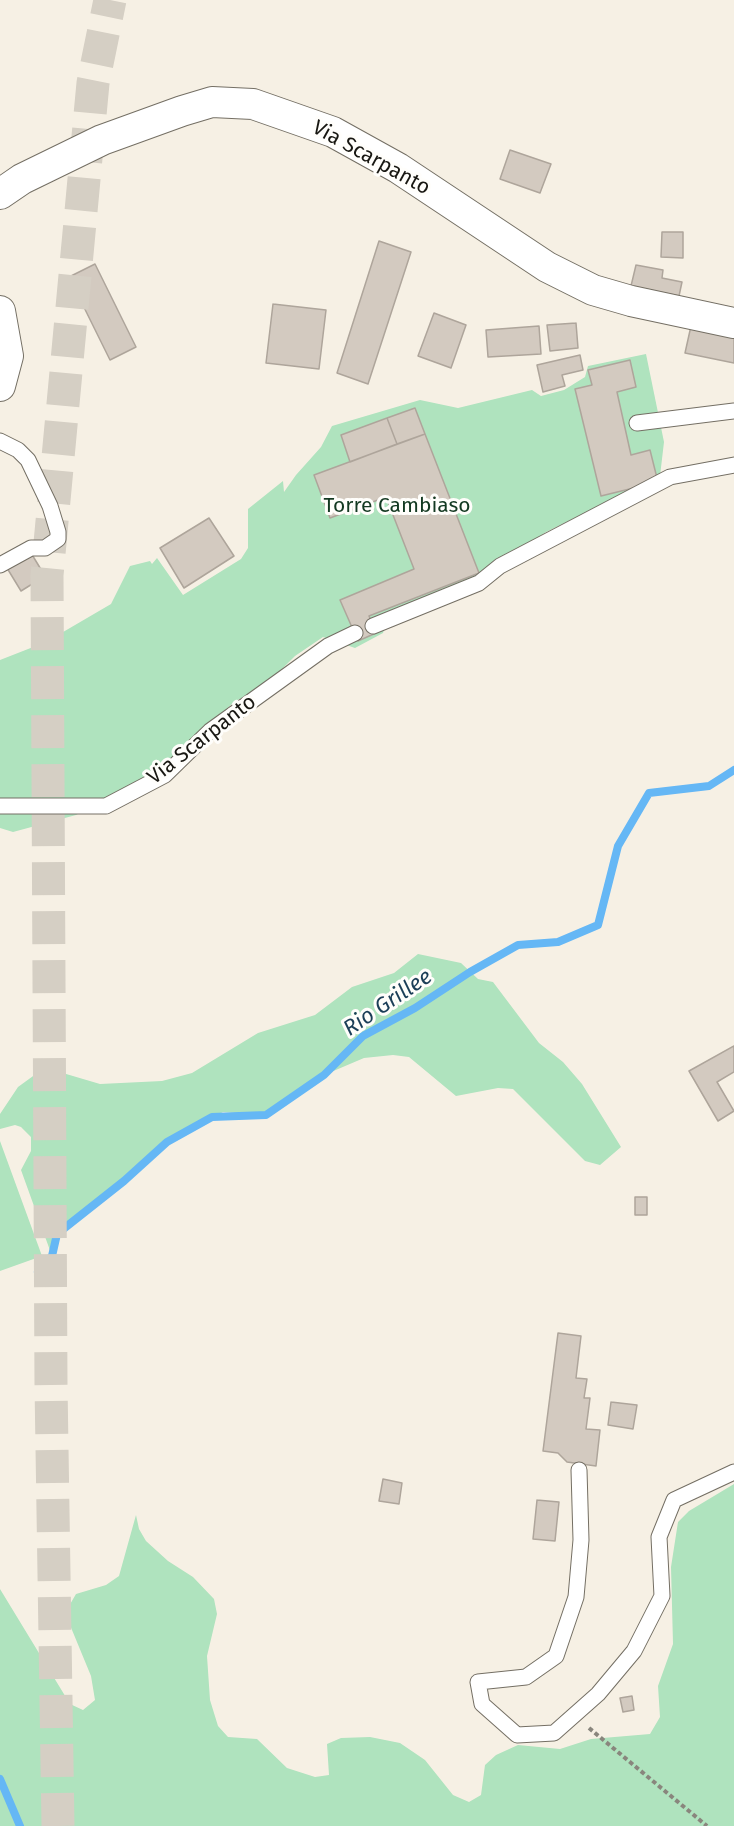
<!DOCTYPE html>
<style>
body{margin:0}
canvas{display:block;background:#f6f0e4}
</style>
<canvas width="734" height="1826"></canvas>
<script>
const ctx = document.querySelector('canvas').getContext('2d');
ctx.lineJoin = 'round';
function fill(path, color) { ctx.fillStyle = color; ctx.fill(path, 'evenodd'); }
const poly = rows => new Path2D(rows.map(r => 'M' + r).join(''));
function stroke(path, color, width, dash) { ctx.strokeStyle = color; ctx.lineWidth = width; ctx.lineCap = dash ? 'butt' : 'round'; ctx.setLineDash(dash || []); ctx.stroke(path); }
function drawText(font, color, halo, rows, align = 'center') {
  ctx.font = font + ' "Fira Sans",sans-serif'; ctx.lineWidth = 6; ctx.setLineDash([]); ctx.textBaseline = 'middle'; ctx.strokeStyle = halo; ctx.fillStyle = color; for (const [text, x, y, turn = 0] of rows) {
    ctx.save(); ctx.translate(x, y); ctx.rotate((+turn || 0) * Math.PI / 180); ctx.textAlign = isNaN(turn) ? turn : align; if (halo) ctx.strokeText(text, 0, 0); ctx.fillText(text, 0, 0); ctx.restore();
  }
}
const green = poly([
 [646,354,664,442,660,476,546,532,488,572,389,614,383,633,355,648,323,637,295,656,261,690,235,701,171,761,110,797,76,815,13,832,0,828,0,660,46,642,111,604,130,566,150,561,152,564,157,558,183,595,241,559,248,548,248,509,283,481,284,492,296,475,321,447,332,426,420,400,458,408,532,390,541,396,564,390,585,377,588,366],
 [418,954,461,963,478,979,493,982,539,1043,563,1062,582,1084,621,1147,600,1165,585,1161,513,1089,498,1088,456,1096,409,1057,393,1055,364,1058,324,1075,266,1115,223,1112,167,1142,124,1181,57,1234,52,1256,21,1170,31,1151,31,1137,21,1127,15,1125,0,1129,0,1114,18,1087,40,1071,56,1071,100,1084,162,1081,192,1073,258,1033,315,1015,352,987,394,973],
 [0,1141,42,1256,0,1271],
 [734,1484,734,1826,0,1826,0,1589,70,1704,83,1710,95,1700,91,1676,65,1613,76,1594,106,1585,119,1576,136,1515,139,1529,146,1541,168,1561,193,1577,214,1599,217,1614,207,1656,210,1700,218,1726,228,1737,257,1739,287,1768,315,1777,329,1775,327,1744,341,1738,370,1737,400,1743,425,1760,453,1795,469,1802,481,1795,485,1765,496,1755,518,1745,560,1749,591,1739,650,1734,660,1717,658,1686,673,1644,671,1567,678,1522,689,1511]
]);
const stream = poly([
 [38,1272,52,1256,57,1234,124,1181,167,1142,212,1117,266,1115,324,1075,363,1036,415,1008,470,972,518,945,558,942,598,925,618,846,649,793,709,786,734,770],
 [0,1779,20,1826]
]);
const building = poly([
 [510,150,551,164,540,193,500,179,510,150],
 [662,232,683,232,683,258,661,257,662,232],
 [379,241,411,252,368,384,337,373,379,241],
 [95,264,136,347,110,360,69,277,95,264],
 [636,265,663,270,662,278,682,282,679,296,631,286,636,265],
 [273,304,326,310,319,369,266,363,273,304],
 [434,313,466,325,451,368,418,356,434,313],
 [576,323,578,348,550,351,547,325,576,323],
 [539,326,541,354,488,357,486,330,539,326],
 [691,326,734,334,734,363,685,353,691,326],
 [580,355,583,370,562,375,565,386,543,392,537,365,580,355],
 [630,360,636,387,617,392,631,455,650,450,658,482,601,496,575,389,592,385,588,370,630,360],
 [415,408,425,434,397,444,387,418,415,408],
 [387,418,397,444,350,462,341,435,387,418],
 [425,434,479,573,369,616,376,633,358,641,340,600,414,569,386,497,330,518,314,475,425,434],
 [209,518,234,556,184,588,160,548,209,518],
 [31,553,45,576,21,591,7,568,31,553],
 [734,1046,734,1072,717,1082,734,1111,718,1121,689,1071,734,1046],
 [635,1197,647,1197,647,1215,635,1215,635,1197],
 [558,1333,581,1336,576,1378,587,1379,584,1398,590,1398,586,1429,600,1430,596,1466,567,1462,558,1453,543,1451,558,1333],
 [611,1402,637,1405,633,1429,608,1425,611,1402],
 [383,1479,402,1483,399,1504,379,1501,383,1479],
 [537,1500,559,1502,555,1541,533,1539,537,1500],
 [632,1696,634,1710,623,1712,620,1698,632,1696]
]);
const motorwayTunnel = poly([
 [58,1826,51,1385,47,575,93,83,110,0]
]);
const path = poly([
 [589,1728,707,1826]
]);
const service = poly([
 [637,423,734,411],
 [0,441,18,450,28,460,50,506,58,532,58,539,45,548,31,548,0,565],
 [373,626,479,583,500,566,670,477,734,465],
 [0,806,106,806,165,775,210,731,328,646,355,633],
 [579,1470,581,1540,576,1597,556,1656,526,1677,478,1682,482,1704,517,1735,554,1733,598,1694,634,1651,662,1596,659,1537,674,1500,734,1472]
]);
const minor = poly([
 [0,194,22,179,102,140,182,111,212,102,253,104,333,132,398,168,547,267,593,290,631,301,734,323],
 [0,311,8,356,0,386]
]);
const streetNames = [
 ["Via Scarpanto",371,158,29],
 ["Via Scarpanto",202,740,-38]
];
const parkNames = [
 ["Torre Cambiaso",397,506]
];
const waterNames = [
 ["Rio Grillee",388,1003,-34]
];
fill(green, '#afe3be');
stroke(stream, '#65b7f5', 8);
fill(building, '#d3cac0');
stroke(building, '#aea59b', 1.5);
stroke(motorwayTunnel, '#d5cfc4', 33, [33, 16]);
stroke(service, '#746f64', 17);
stroke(minor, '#746f64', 32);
stroke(path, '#89867d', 4, [4.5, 3]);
stroke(service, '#fff', 15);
stroke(minor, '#fff', 30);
drawText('21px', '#181712', '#fffefb', streetNames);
drawText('21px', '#133921', '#fffefb', parkNames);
drawText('italic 22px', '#1b3e57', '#fffefb', waterNames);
</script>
